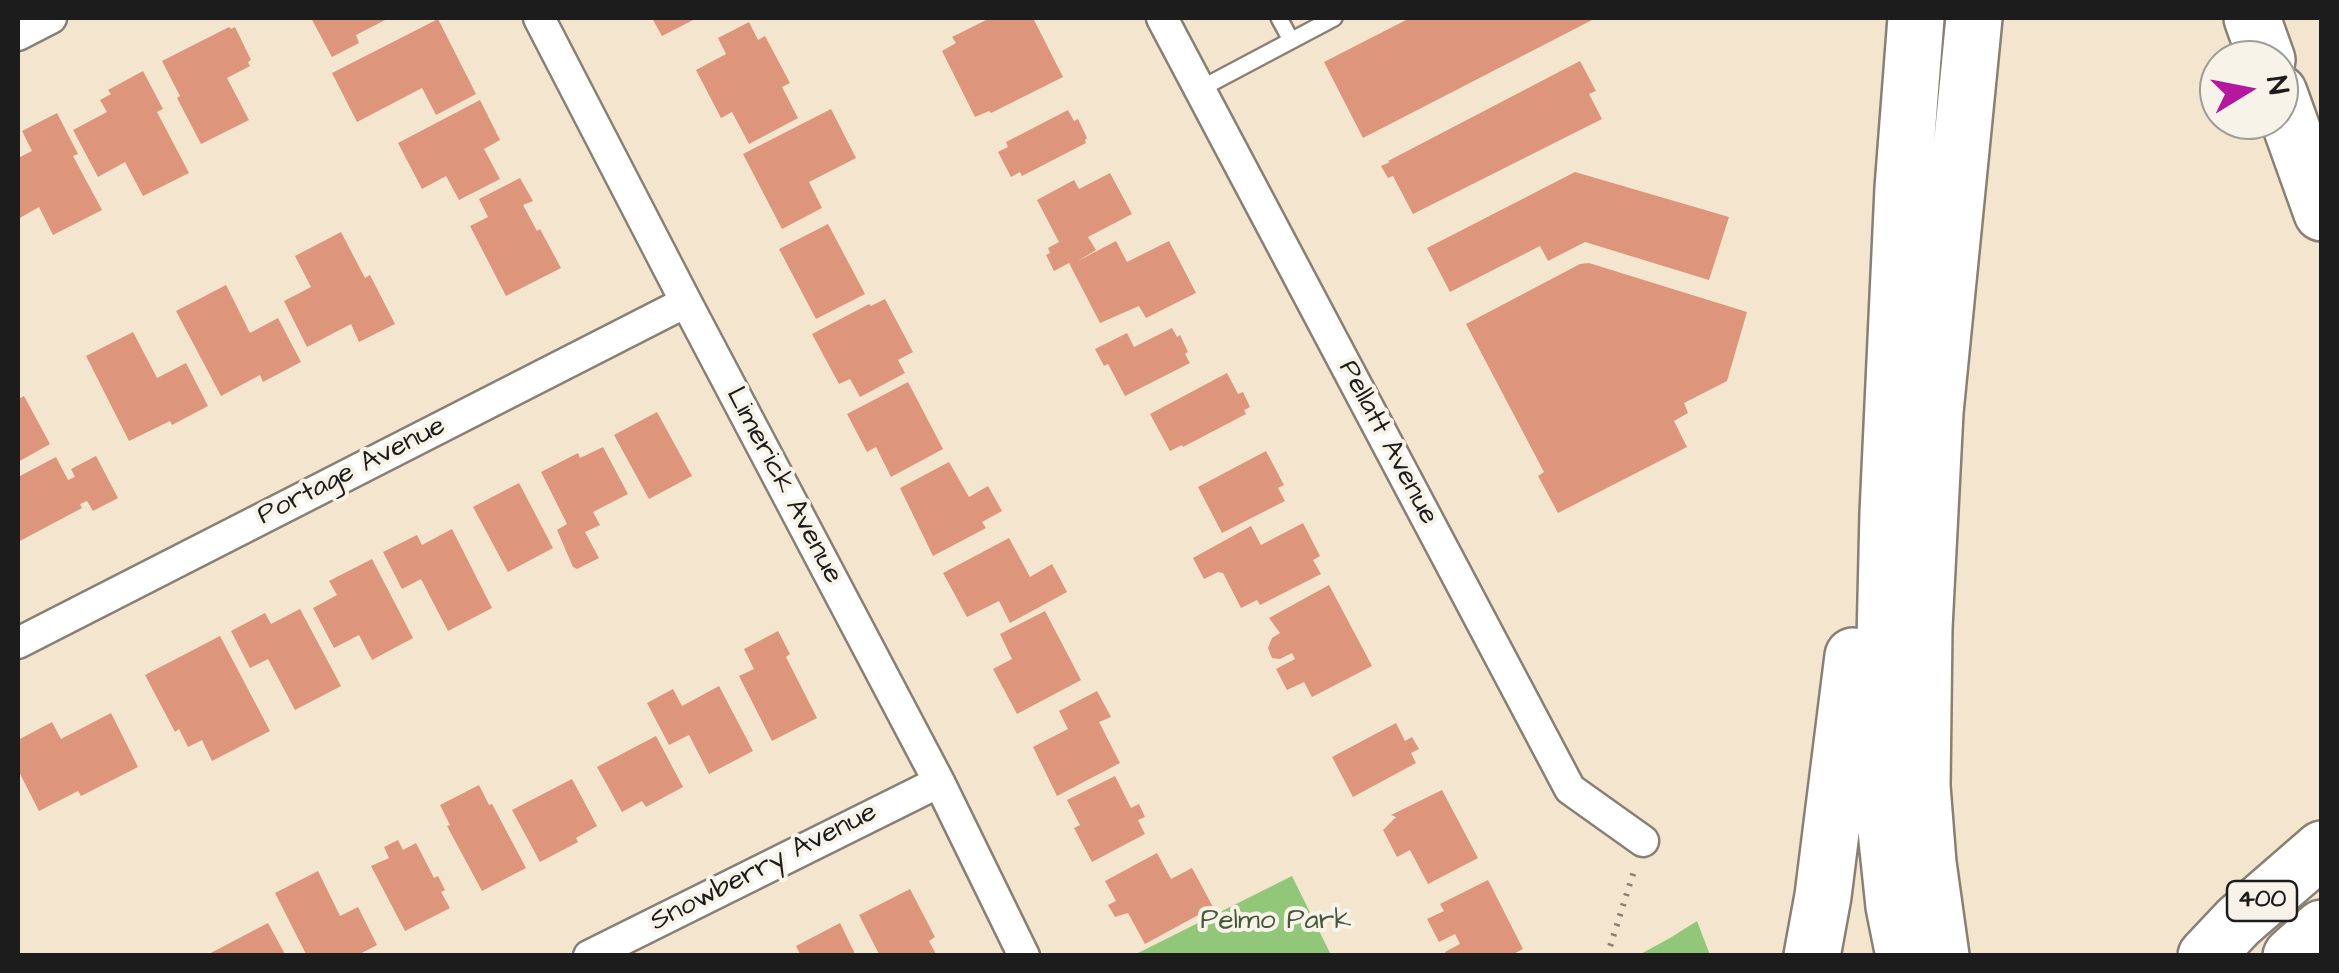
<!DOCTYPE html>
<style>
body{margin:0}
#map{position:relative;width:2339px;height:973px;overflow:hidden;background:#f4e5ce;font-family:"Architects Daughter",sans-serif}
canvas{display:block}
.frame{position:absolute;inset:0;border:20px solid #1c1c1c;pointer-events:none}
.north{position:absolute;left:2199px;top:40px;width:100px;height:100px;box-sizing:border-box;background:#f7f3e8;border:2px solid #9f9d96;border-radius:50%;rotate:80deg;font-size:28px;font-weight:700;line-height:40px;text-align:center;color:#1c1c1c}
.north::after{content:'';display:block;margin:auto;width:35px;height:45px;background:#b5179e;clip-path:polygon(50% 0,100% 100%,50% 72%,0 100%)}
</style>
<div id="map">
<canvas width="2339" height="973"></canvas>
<div class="frame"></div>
<div class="north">N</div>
</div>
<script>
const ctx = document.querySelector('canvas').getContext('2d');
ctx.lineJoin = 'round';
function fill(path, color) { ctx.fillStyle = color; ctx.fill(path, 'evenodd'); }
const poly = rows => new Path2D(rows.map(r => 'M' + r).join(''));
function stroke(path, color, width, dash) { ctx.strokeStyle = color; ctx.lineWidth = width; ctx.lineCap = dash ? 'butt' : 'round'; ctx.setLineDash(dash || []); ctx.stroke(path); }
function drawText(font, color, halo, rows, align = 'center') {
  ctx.font = font + ' "Architects Daughter",sans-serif'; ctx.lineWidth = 8; ctx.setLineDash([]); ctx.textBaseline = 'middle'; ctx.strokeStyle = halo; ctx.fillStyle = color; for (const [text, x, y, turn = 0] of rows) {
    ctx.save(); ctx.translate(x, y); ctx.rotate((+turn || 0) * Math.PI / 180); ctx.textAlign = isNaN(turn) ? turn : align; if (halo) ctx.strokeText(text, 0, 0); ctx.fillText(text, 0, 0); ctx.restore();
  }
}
const green = poly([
 [1292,876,1331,955,1134,955],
 [1697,921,1710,955,1639,955,1670,938]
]);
const building = poly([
 [311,18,389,18,356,35,359,43,332,57],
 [652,18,697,18,662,36],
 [990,18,1033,18,1063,77,991,113,989,111,975,117,942,51,956,43,952,37],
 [1410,18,1596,18,1363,138,1324,62],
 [438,19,476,94,436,115,422,88,357,122,332,73],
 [749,22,758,40,765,36,790,83,782,87,798,118,749,144,732,112,721,118,696,70,726,54,718,38],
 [229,27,231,29,235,27,251,60,248,62,250,66,227,78,249,120,201,144,177,98,180,96,162,61],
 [1580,61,1596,91,1589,94,1602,119,1413,214,1393,176,1388,178,1381,166,1390,162,1388,161],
 [143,71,163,109,157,112,189,173,143,196,125,162,98,177,73,130,107,112,100,100,111,94,108,90],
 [480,100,500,140,484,149,500,179,459,200,446,176,422,189,398,143],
 [831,109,856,158,809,182,822,208,782,229,743,154],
 [1068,110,1074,121,1078,119,1087,138,1085,140,1086,143,1022,176,1020,172,1011,177,998,152,1008,147,1006,142],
 [57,113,78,154,73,156,102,210,53,235,39,207,18,219,18,158,32,151,22,131],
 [1575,172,1729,217,1709,280,1585,242,1548,261,1540,246,1450,292,1427,248],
 [1110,173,1132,214,1088,237,1096,250,1076,262,1116,241,1127,262,1169,241,1196,293,1146,318,1139,306,1100,323,1069,263,1054,271,1046,255,1050,253,1048,248,1059,242,1037,200,1074,180,1079,189],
 [520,178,533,201,523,205,537,231,540,229,561,268,506,296,470,226,488,217,479,199],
 [828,224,865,294,816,319,779,249],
 [341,232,365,278,370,275,395,324,359,342,351,324,307,347,284,301,311,287,295,256],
 [1589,263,1747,312,1727,381,1684,403,1688,413,1674,421,1687,447,1558,513,1538,476,1544,472,1466,324,1580,264],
 [226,285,250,333,278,318,301,362,263,382,260,375,221,396,176,311],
 [885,299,913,352,898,360,905,373,860,397,850,379,839,384,812,334,869,304,871,306],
 [1172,328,1177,337,1180,335,1188,352,1185,354,1190,363,1125,396,1108,364,1104,366,1095,349,1127,333,1134,347],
 [133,332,157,378,186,363,208,406,172,425,170,421,129,441,86,356],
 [1227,373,1238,394,1243,392,1250,407,1244,410,1246,414,1183,447,1182,445,1170,451,1150,414],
 [908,382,943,449,891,477,876,447,867,452,847,414],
 [24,396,50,444,18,462,18,399],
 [657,412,692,476,649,499,614,435],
 [603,447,628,494,593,512,600,525,585,532,599,558,577,569,573,567,557,530,567,524,541,472,578,453,580,458],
 [1266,451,1284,485,1278,488,1285,501,1222,533,1198,487],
 [96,456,118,498,93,511,87,501,80,504,82,508,18,542,18,477,56,457,68,480,75,477,71,469],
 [949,462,969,497,988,486,1002,511,982,522,986,528,933,556,900,488],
 [519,483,553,548,508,572,473,507],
 [1303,523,1320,556,1313,560,1321,574,1260,605,1257,600,1241,608,1223,573,1218,572,1204,579,1193,558,1251,526,1261,545],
 [452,529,492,608,448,631,421,579,402,589,383,552,417,535,422,545],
 [1009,538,1030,577,1052,564,1067,592,1010,623,999,601,967,617,943,573],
 [372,559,413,638,372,660,359,635,334,648,313,608,337,595,329,581],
 [1329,585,1372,666,1312,697,1304,682,1287,690,1276,669,1295,659,1292,653,1280,659,1272,658,1268,648,1272,638,1280,633,1269,618],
 [300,609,341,686,295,710,268,659,250,668,231,631,265,613,271,624],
 [1045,611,1081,680,1017,714,993,669,1012,659,1000,634],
 [778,631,790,654,786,657,817,718,772,741,739,676,754,669,744,649],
 [220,636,270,731,212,761,202,740,188,747,179,729,175,732,145,675],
 [719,686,753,751,709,774,689,735,669,745,647,703,673,689,682,706],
 [1097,691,1111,717,1099,722,1120,763,1057,796,1033,747,1068,729,1059,711],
 [111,713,138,767,81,796,78,791,39,811,18,770,18,740,52,722,61,739],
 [1396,723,1405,741,1412,737,1419,749,1411,753,1416,763,1353,797,1332,757],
 [656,736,683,787,646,807,642,801,622,812,597,767],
 [1115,776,1131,808,1139,804,1145,817,1138,820,1145,834,1092,862,1074,828,1080,825,1067,800],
 [572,779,597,826,576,838,578,842,540,862,512,810],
 [479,785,489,805,492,804,526,868,482,891,447,826,450,825,440,805],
 [1442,790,1478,858,1428,884,1410,850,1397,857,1383,830,1396,817,1391,815],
 [398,840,403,850,416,843,434,878,438,876,445,890,441,892,450,908,405,931,371,866,389,858,384,847],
 [1157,853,1171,879,1192,868,1213,907,1145,944,1128,913,1115,917,1108,905,1116,901,1105,881],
 [318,871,340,916,358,907,377,945,356,956,307,956,275,893],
 [1488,880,1523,949,1510,956,1446,956,1445,952,1460,944,1455,934,1439,942,1427,919,1444,911,1440,904],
 [910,889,935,937,929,941,937,956,880,956,859,915],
 [268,923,286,956,205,956],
 [840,923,856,956,801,956,796,946]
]);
const path = poly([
 [1607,956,1634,871]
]);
const service = poly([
 [1279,18,1291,40],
 [1200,89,1334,18]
]);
const minor = poly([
 [539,18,686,302,939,782,1024,956],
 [1162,18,1570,789,1643,841],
 [18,35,51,18],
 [18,643,686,302],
 [589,956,939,782]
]);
const motorway = poly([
 [2252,18,2267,60],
 [2279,93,2322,213],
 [1812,956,1823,896,1853,656],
 [1904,956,1894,906,1886,830,1883,726,1888,513,1903,188,1916,18],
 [1941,956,1928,863,1922,786,1924,628,1935,412,1974,18],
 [2206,956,2238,922,2322,849],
 [2291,956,2322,928]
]);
const shields = [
 [2262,901,70]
];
const shieldNames = [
 ["400",2262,901]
];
const streetNames = [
 ["Pellatt Avenue",1387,443,62],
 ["Portage Avenue",352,472,-27],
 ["Limerick Avenue",783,486,62],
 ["Snowberry Avenue",764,868,-27]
];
const parkNames = [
 ["Pelmo Park",1276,922]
];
fill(green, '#92c678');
fill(building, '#dd967b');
stroke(service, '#888075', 20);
stroke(minor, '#888075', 35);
stroke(motorway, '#888075', 60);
stroke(path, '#888075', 6, [2.5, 8]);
stroke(service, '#fff', 15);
stroke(minor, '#fff', 30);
stroke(motorway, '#fff', 55);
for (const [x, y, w] of shields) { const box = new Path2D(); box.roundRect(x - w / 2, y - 20, w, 40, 8); ctx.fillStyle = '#f7f3e8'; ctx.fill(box); stroke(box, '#1c1c1c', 2.5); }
drawText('bold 25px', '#1c1c1c', null, shieldNames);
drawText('28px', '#1c1c1c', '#f7f3e8', streetNames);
drawText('28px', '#45583c', '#f7f3e8', parkNames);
</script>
